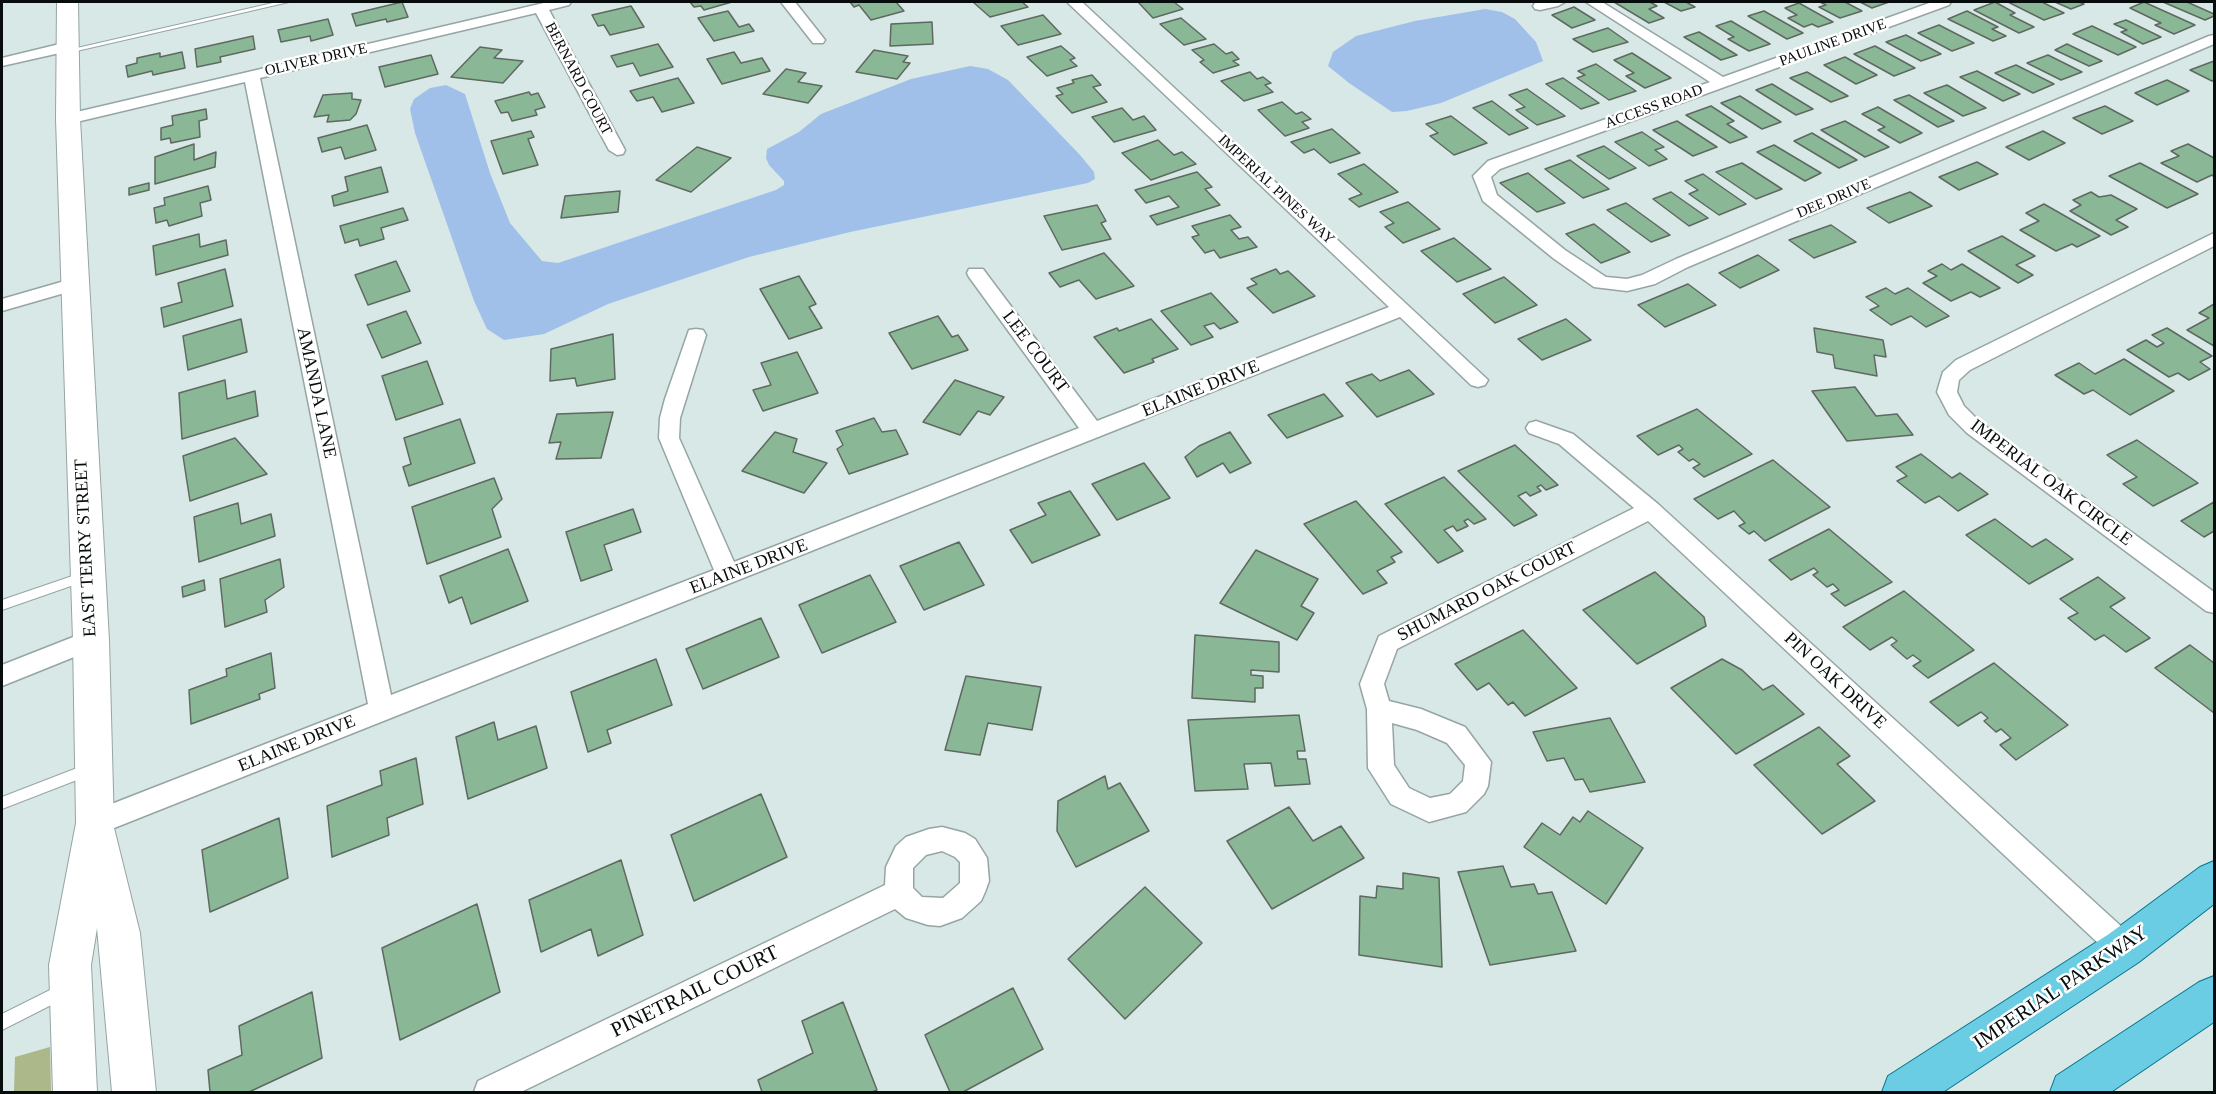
<!DOCTYPE html>
<style>
body{margin:0}
#map{position:relative;width:2216px;height:1094px;overflow:hidden;background:#d7e8e6;font-family:"Times New Roman",serif}
canvas{display:block}
.frame{position:absolute;inset:0;border:3px solid #070d0c;pointer-events:none}
</style>
<div id="map">
<canvas width="2216" height="1094"></canvas>
<div class="frame"></div>
</div>
<script>
const ctx = document.querySelector('canvas').getContext('2d');
ctx.lineJoin = 'round';
function fill(path, color) { ctx.fillStyle = color; ctx.fill(path, 'evenodd'); }
const poly = rows => new Path2D(rows.map(r => 'M' + r).join(''));
function stroke(path, color, width, dash) { ctx.strokeStyle = color; ctx.lineWidth = width; ctx.lineCap = dash ? 'butt' : 'round'; ctx.setLineDash(dash || []); ctx.stroke(path); }
function drawText(font, color, halo, rows, align = 'center') {
  ctx.font = font + ' "Times New Roman",serif'; ctx.lineWidth = 5; ctx.setLineDash([]); ctx.textBaseline = 'middle'; ctx.strokeStyle = halo; ctx.fillStyle = color; for (const [text, x, y, turn = 0] of rows) {
    ctx.save(); ctx.translate(x, y); ctx.rotate((+turn || 0) * Math.PI / 180); ctx.textAlign = isNaN(turn) ? turn : align; if (halo) ctx.strokeText(text, 0, 0); ctx.fillText(text, 0, 0); ctx.restore();
  }
}
const green = poly([
 [50,1047,51,1092,14,1092,15,1057]
]);
const water = poly([
 [1485,9,1502,12,1515,19,1536,42,1543,61,1441,103,1407,111,1392,112,1349,83,1328,66,1333,52,1356,36,1415,21],
 [970,66,988,69,1008,80,1080,155,1094,172,1095,179,1088,183,850,232,749,257,608,304,544,334,504,340,487,329,474,301,415,133,410,109,414,99,430,88,446,85,465,94,490,173,510,223,542,261,558,263,776,190,784,185,784,181,769,165,766,158,767,149,799,132,821,114,911,79]
]);
const building = poly([
 [402,2,408,17,387,22,386,19,356,26,352,14,402,2],
 [690,2,732,2,704,10,701,6,694,7,690,2],
 [850,2,896,2,904,11,871,20,859,5,854,7,850,2],
 [973,2,1022,2,1028,7,990,17,973,2],
 [1138,2,1174,2,1183,9,1153,18,1138,2],
 [1614,2,1650,2,1657,6,1649,9,1664,18,1649,23,1614,2],
 [1664,2,1686,2,1695,7,1681,11,1664,2],
 [1820,2,1845,2,1862,11,1840,18,1819,7,1826,5,1820,2],
 [1860,2,1889,2,1872,8,1860,2],
 [1995,2,2015,13,2010,15,2034,27,2019,33,1974,10,1995,2],
 [2008,2,2042,2,2064,13,2044,20,2008,2],
 [2055,2,2079,2,2084,4,2071,9,2055,2],
 [2144,2,2195,25,2174,34,2155,25,2161,23,2130,8,2144,2],
 [2163,2,2187,2,2214,14,2214,16,2205,20,2163,2],
 [1799,3,1833,22,1818,27,1812,24,1804,27,1788,18,1797,15,1785,8,1799,3],
 [631,6,644,27,610,35,604,25,598,26,592,15,631,6],
 [1574,7,1595,20,1572,28,1552,15,1574,7],
 [728,11,739,27,749,24,754,31,714,41,698,18,728,11],
 [1764,11,1803,33,1787,39,1748,16,1764,11],
 [1967,11,1998,27,1992,29,2006,36,1993,41,1948,19,1967,11],
 [1043,15,1061,34,1018,45,1001,26,1043,15],
 [1181,18,1206,39,1184,45,1160,24,1181,18],
 [328,19,333,35,311,41,310,36,281,42,278,30,328,19],
 [2126,20,2161,37,2143,44,2121,32,2127,30,2114,24,2126,20],
 [1731,21,1770,44,1749,51,1728,39,1734,37,1716,26,1731,21],
 [932,22,933,44,890,46,891,24,932,22],
 [1939,25,1974,43,1952,51,1918,33,1939,25],
 [2092,26,2136,47,2118,55,2073,34,2092,26],
 [1608,28,1628,42,1593,52,1573,39,1608,28],
 [1699,32,1737,55,1721,60,1684,37,1699,32],
 [1906,35,1941,54,1921,61,1886,42,1906,35],
 [253,36,255,49,220,57,221,62,197,67,195,49,253,36],
 [658,44,673,67,640,76,633,63,617,67,611,56,658,44],
 [1214,44,1226,54,1232,52,1239,59,1233,61,1239,65,1213,73,1200,62,1204,60,1192,50,1214,44],
 [2067,44,2102,61,2089,66,2055,50,2067,44],
 [1061,46,1075,58,1070,60,1077,66,1047,76,1027,57,1061,46],
 [1875,46,1915,68,1894,76,1854,54,1875,46],
 [480,47,502,50,494,58,523,61,503,83,451,77,480,47],
 [874,50,908,56,903,62,910,63,897,79,856,72,874,50],
 [182,52,185,68,153,75,152,71,128,77,126,66,137,63,137,58,160,53,160,57,182,52],
 [734,52,741,63,762,58,770,71,722,84,707,59,734,52],
 [1632,53,1671,78,1645,88,1626,76,1634,73,1614,60,1632,53],
 [431,55,438,74,385,87,379,67,431,55],
 [2048,55,2082,72,2061,80,2027,63,2048,55],
 [1845,57,1877,75,1856,84,1824,65,1845,57],
 [2214,61,2214,80,2212,81,2190,70,2214,61],
 [1596,64,1636,91,1609,100,1577,78,1585,75,1578,71,1596,64],
 [2016,65,2054,84,2033,93,1995,73,2016,65],
 [786,69,806,73,798,82,822,86,808,103,763,94,786,69],
 [1977,71,2020,94,2003,101,1960,77,1977,71],
 [1250,72,1257,79,1263,77,1271,83,1265,85,1273,92,1244,101,1221,81,1250,72],
 [1807,72,1848,96,1831,102,1790,78,1807,72],
 [1092,75,1101,85,1093,87,1107,102,1072,113,1056,96,1063,94,1057,88,1074,83,1072,80,1092,75],
 [678,78,694,103,662,112,653,97,637,101,630,91,678,78],
 [1563,78,1599,103,1581,109,1546,84,1563,78],
 [2167,80,2189,91,2157,105,2135,93,2167,80],
 [1772,84,1813,109,1796,115,1756,90,1772,84],
 [1947,85,1986,108,1963,116,1924,93,1947,85],
 [1527,89,1565,116,1537,125,1516,110,1525,107,1509,95,1527,89],
 [529,92,531,95,538,93,545,107,535,110,537,115,512,121,508,112,501,113,495,101,529,92],
 [352,93,352,99,361,100,356,114,350,120,327,122,329,115,314,117,323,95,352,93],
 [1909,95,1954,121,1938,127,1894,100,1909,95],
 [1740,96,1781,122,1762,129,1721,103,1740,96],
 [1492,101,1528,128,1509,135,1473,108,1492,101],
 [1282,102,1296,114,1302,112,1311,119,1302,122,1309,128,1285,136,1258,110,1282,102],
 [1711,106,1734,121,1727,124,1747,137,1730,143,1686,115,1711,106],
 [2105,106,2133,121,2102,134,2073,118,2105,106],
 [1878,107,1922,133,1900,143,1878,130,1885,127,1862,114,1878,107],
 [1122,108,1133,120,1144,116,1156,130,1114,142,1092,117,1122,108],
 [206,109,207,119,199,121,200,137,171,143,170,138,161,140,161,128,173,125,172,116,206,109],
 [1451,116,1487,143,1454,155,1430,136,1438,133,1426,124,1451,116],
 [1677,121,1717,147,1693,156,1653,130,1677,121],
 [1845,121,1889,147,1865,157,1821,130,1845,121],
 [367,125,376,150,345,159,341,147,322,152,318,138,367,125],
 [1332,129,1360,153,1330,163,1314,149,1304,153,1291,142,1332,129],
 [531,131,534,137,528,139,538,165,503,174,491,141,531,131],
 [2043,131,2065,143,2029,160,2006,147,2043,131],
 [1642,132,1664,147,1655,150,1667,159,1649,166,1615,142,1642,132],
 [1812,133,1857,160,1839,168,1794,141,1812,133],
 [1158,140,1174,155,1182,152,1196,164,1151,180,1122,153,1158,140],
 [194,144,194,160,216,152,215,167,155,184,155,157,194,144],
 [2188,144,2214,158,2214,177,2212,175,2197,182,2161,163,2179,156,2171,151,2188,144],
 [1774,145,1821,173,1805,181,1757,152,1774,145],
 [1604,146,1636,168,1609,179,1577,156,1604,146],
 [697,147,731,158,691,192,656,180,697,147],
 [1570,160,1609,189,1583,198,1545,169,1570,160],
 [1977,162,1998,174,1959,190,1939,177,1977,162],
 [1742,163,1782,189,1756,199,1716,172,1742,163],
 [2140,163,2198,194,2167,208,2109,176,2140,163],
 [1364,164,1398,192,1359,207,1349,199,1362,194,1338,174,1364,164],
 [381,167,388,192,334,206,332,196,348,191,345,177,381,167],
 [1197,172,1212,187,1205,189,1220,205,1157,225,1150,216,1179,207,1169,196,1146,203,1135,190,1197,172],
 [1528,173,1565,203,1537,212,1500,183,1528,173],
 [1703,174,1746,204,1719,215,1689,194,1698,190,1685,181,1703,174],
 [149,183,149,190,129,195,129,188,149,183],
 [208,186,211,200,200,203,202,216,169,226,167,220,156,223,154,208,165,205,164,198,208,186],
 [620,191,618,212,561,218,565,196,620,191],
 [1671,192,1708,218,1689,226,1653,199,1671,192],
 [1910,192,1932,206,1889,223,1867,208,1910,192],
 [2091,192,2099,197,2111,195,2137,209,2116,220,2128,227,2111,235,2070,211,2081,205,2073,200,2091,192],
 [1408,202,1440,229,1403,243,1385,227,1394,223,1380,212,1408,202],
 [1626,203,1670,235,1651,242,1607,210,1626,203],
 [2044,204,2100,236,2077,247,2072,244,2056,251,2020,230,2039,221,2026,213,2044,204],
 [1097,205,1106,221,1101,223,1111,239,1062,250,1044,216,1097,205],
 [403,208,408,220,381,228,384,239,360,246,358,239,345,243,340,226,403,208],
 [1230,215,1241,227,1231,230,1239,239,1248,237,1257,247,1220,258,1214,250,1205,253,1192,237,1199,235,1192,226,1230,215],
 [1594,224,1630,252,1601,263,1566,234,1594,224],
 [1831,225,1856,242,1814,258,1789,240,1831,225],
 [199,234,200,247,226,240,228,255,156,275,153,246,199,234],
 [2002,236,2035,256,2016,265,2033,275,2018,283,1968,251,2002,236],
 [1454,238,1491,269,1457,282,1421,251,1454,238],
 [1104,253,1134,286,1096,299,1079,280,1060,287,1049,273,1104,253],
 [1758,255,1779,270,1740,288,1719,273,1758,255],
 [396,261,410,291,368,305,355,275,396,261],
 [1942,264,1951,270,1962,264,2000,288,1980,297,1971,292,1951,301,1923,283,1937,276,1928,271,1942,264],
 [225,269,233,306,164,327,161,308,182,302,178,283,225,269],
 [1276,269,1280,274,1288,271,1315,296,1273,313,1247,288,1257,284,1251,279,1276,269],
 [799,276,816,304,809,307,822,328,789,339,760,289,799,276],
 [1504,277,1537,305,1495,323,1463,294,1504,277],
 [1688,284,1716,305,1665,327,1638,305,1688,284],
 [1886,288,1895,294,1908,288,1949,316,1926,327,1911,316,1891,325,1870,310,1879,306,1866,297,1886,288],
 [1211,293,1238,322,1220,329,1214,323,1204,326,1213,337,1191,345,1161,311,1211,293],
 [2214,304,2214,346,2187,330,2209,318,2199,313,2214,304],
 [406,311,421,343,382,358,367,325,406,311],
 [938,316,952,337,958,335,968,350,912,369,889,333,938,316],
 [241,319,247,352,188,370,183,336,241,319],
 [1151,319,1178,349,1152,359,1154,362,1124,373,1094,337,1117,328,1119,331,1151,319],
 [1566,319,1591,340,1542,360,1518,339,1566,319],
 [1814,328,1883,340,1886,357,1874,355,1877,376,1835,368,1833,355,1817,352,1814,328],
 [2167,328,2212,356,2200,362,2210,369,2189,380,2178,373,2169,377,2127,350,2146,340,2157,347,2164,343,2152,335,2167,328],
 [613,334,615,379,577,386,575,378,550,381,551,349,613,334],
 [797,352,818,393,763,411,753,390,771,385,761,363,797,352],
 [2124,359,2174,391,2130,415,2093,390,2084,394,2055,375,2079,363,2095,374,2124,359],
 [427,361,443,404,396,420,382,376,427,361],
 [1409,370,1434,394,1377,417,1346,383,1372,374,1380,381,1409,370],
 [225,380,227,399,255,391,258,416,182,439,179,393,225,380],
 [955,380,1004,397,990,415,978,411,960,435,923,422,955,380],
 [1855,387,1876,416,1897,414,1913,435,1847,441,1812,391,1855,387],
 [1324,394,1343,416,1287,438,1268,415,1324,394],
 [1697,409,1752,454,1704,477,1693,468,1700,464,1693,459,1689,461,1678,452,1683,449,1679,445,1658,455,1637,436,1697,409],
 [613,412,601,458,556,459,561,442,549,443,557,414,613,412],
 [874,418,882,432,896,430,908,454,849,474,837,449,843,445,836,431,874,418],
 [460,419,475,463,409,486,403,467,411,464,404,438,460,419],
 [775,432,797,439,793,452,827,463,804,493,742,471,775,432],
 [1230,432,1251,463,1230,473,1223,463,1197,477,1185,457,1199,446,1230,432],
 [235,438,267,474,190,501,183,456,235,438],
 [2137,440,2198,483,2153,506,2123,484,2137,477,2107,455,2137,440],
 [1515,445,1558,485,1546,490,1541,485,1537,487,1541,491,1530,496,1526,492,1518,496,1537,515,1514,526,1458,471,1515,445],
 [1921,454,1952,478,1960,473,1988,494,1958,511,1939,496,1925,503,1897,481,1907,476,1896,467,1921,454],
 [1773,460,1830,507,1765,541,1754,531,1749,534,1739,526,1745,523,1734,511,1718,519,1694,499,1773,460],
 [1144,463,1170,498,1117,520,1092,484,1144,463],
 [1444,477,1486,519,1474,524,1468,519,1464,521,1468,526,1457,531,1453,526,1444,530,1463,551,1438,563,1385,504,1444,477],
 [494,478,502,499,492,509,501,537,427,564,412,507,494,478],
 [1070,491,1100,535,1032,563,1010,530,1046,515,1038,503,1070,491],
 [1356,501,1402,552,1391,557,1395,562,1377,571,1387,583,1363,594,1304,524,1356,501],
 [2214,502,2214,531,2204,537,2181,521,2214,502],
 [238,503,241,524,271,514,275,536,199,562,194,517,238,503],
 [633,509,641,532,604,545,612,570,581,581,566,532,633,509],
 [1995,519,2032,547,2046,539,2073,559,2029,584,1966,535,1995,519],
 [1829,529,1892,582,1845,606,1831,594,1839,590,1833,584,1827,587,1813,575,1818,572,1814,568,1791,580,1769,560,1829,529],
 [959,542,984,585,924,610,900,566,959,542],
 [508,549,528,601,471,624,462,597,449,603,440,576,508,549],
 [1256,550,1318,579,1301,606,1314,613,1297,640,1220,603,1256,550],
 [280,559,284,587,265,600,267,612,225,627,220,579,280,559],
 [1655,572,1704,617,1706,626,1637,664,1583,610,1655,572],
 [870,575,896,622,822,653,799,605,870,575],
 [2098,577,2125,598,2110,607,2150,638,2126,652,2104,635,2095,640,2068,618,2078,613,2060,599,2098,577],
 [204,580,205,590,183,597,182,587,204,580],
 [1904,591,1974,650,1928,678,1913,666,1921,661,1913,655,1907,659,1891,645,1897,641,1892,637,1870,650,1843,627,1904,591],
 [761,618,779,657,703,689,686,649,761,618],
 [1523,630,1577,688,1525,716,1513,702,1508,705,1489,683,1477,690,1455,664,1523,630],
 [1195,635,1279,642,1279,672,1251,670,1251,675,1263,676,1263,688,1255,688,1255,702,1192,698,1195,635],
 [2190,645,2214,663,2214,713,2155,668,2190,645],
 [271,653,275,688,259,694,260,699,191,724,189,690,227,676,226,669,271,653],
 [656,659,672,705,607,730,611,743,588,752,571,692,656,659],
 [1722,659,1742,670,1763,690,1773,685,1804,714,1736,754,1671,688,1722,659],
 [1994,663,2068,725,2016,760,2000,745,2011,738,2001,729,1996,732,1984,721,1988,718,1981,712,1958,726,1930,702,1994,663],
 [966,676,1041,687,1032,730,988,723,980,755,945,750,966,676],
 [1299,715,1305,751,1297,751,1298,759,1306,759,1310,784,1275,786,1271,763,1244,764,1248,789,1195,791,1188,720,1299,715],
 [1610,718,1645,782,1590,792,1583,779,1575,780,1564,758,1547,761,1533,732,1610,718],
 [494,722,498,740,536,726,547,768,468,799,456,737,494,722],
 [1819,727,1850,756,1837,764,1875,801,1822,834,1754,765,1819,727],
 [416,758,423,804,387,818,389,835,332,857,327,806,382,785,380,771,416,758],
 [1105,776,1108,789,1120,783,1149,831,1076,867,1057,831,1058,801,1105,776],
 [761,794,787,857,694,901,671,835,761,794],
 [1289,807,1313,841,1341,826,1364,858,1272,909,1227,841,1289,807],
 [1588,811,1643,848,1606,904,1524,847,1542,823,1560,835,1573,817,1580,822,1588,811],
 [279,818,288,878,210,912,202,850,279,818],
 [621,860,643,935,598,956,591,929,541,952,529,900,621,860],
 [1503,866,1511,887,1534,884,1538,894,1552,892,1576,951,1490,965,1458,872,1503,866],
 [1403,873,1439,878,1442,967,1359,955,1360,896,1376,898,1377,886,1403,889,1403,873],
 [1145,887,1202,943,1125,1019,1068,959,1145,887],
 [477,904,500,992,400,1040,382,948,477,904],
 [1013,988,1043,1049,963,1092,950,1092,925,1035,1013,988],
 [312,992,322,1058,249,1092,210,1092,208,1070,242,1055,239,1026,312,992],
 [843,1002,877,1090,872,1092,762,1092,758,1080,813,1053,802,1021,843,1002]
]);
const lane = poly([
 [277,2,289,2,68,53,64,51,277,2],
 [87,571,91,573,93,576,91,579,2,610,2,600,87,571],
 [90,763,95,765,97,769,95,773,2,809,2,797,90,763],
 [64,983,69,986,72,991,69,996,2,1030,2,1014,64,983]
]);
const street = poly([
 [548,2,571,2,569,5,549,10,625,150,623,154,617,155,609,150,536,13,260,78,391,695,714,570,659,438,660,418,665,399,689,330,696,329,703,330,706,335,680,418,679,438,734,562,1079,428,969,277,967,273,969,269,983,269,1097,421,1389,307,1067,2,1082,2,1488,380,1485,385,1478,387,1471,385,1400,317,104,832,95,835,86,832,82,823,86,814,368,704,245,82,68,124,60,119,68,114,548,2],
 [781,2,795,2,825,40,823,43,813,43,781,2],
 [1541,2,1565,2,1558,6,1540,10,1535,9,1533,6,1535,3,1541,2],
 [1586,2,1602,2,1723,77,1932,2,1951,2,1949,5,1500,169,1491,177,1497,195,1565,250,1606,277,1627,279,1642,275,1676,259,2209,36,2214,35,2214,44,1688,267,1655,284,1627,291,1594,287,1553,258,1483,201,1473,176,1488,161,1710,82,1586,2],
 [68,42,76,47,73,50,2,66,2,58,68,42],
 [2214,233,2214,246,1970,370,1959,380,1957,392,1964,406,1981,423,2214,592,2214,613,2206,611,1967,433,1949,415,1937,392,1943,372,1956,360,2214,233],
 [75,278,82,280,84,284,82,288,2,311,2,299,75,278],
 [1536,421,1573,434,1658,504,2134,938,2138,948,2134,958,2124,962,2114,958,1648,521,1397,649,1384,684,1389,701,1421,709,1465,727,1491,762,1488,786,1484,794,1466,812,1429,822,1391,804,1368,768,1367,709,1360,684,1379,636,1634,508,1559,444,1529,433,1526,428,1529,423,1536,421],
 [1392,723,1417,730,1447,743,1465,765,1463,781,1450,794,1430,798,1409,788,1394,765,1392,723],
 [91,630,99,633,103,640,99,647,2,686,2,665,91,630],
 [942,827,965,833,975,839,987,858,989,881,985,892,981,901,962,918,940,926,928,925,906,918,895,909,521,1092,474,1092,478,1081,885,885,886,867,896,846,906,837,929,829,942,827],
 [942,851,955,857,960,862,960,883,943,898,922,897,913,888,913,868,926,855,942,851]
]);
const secondary = poly([
 [57,2,78,2,80,119,109,640,114,828,140,933,156,1092,112,1092,97,928,91,965,97,1092,53,1092,49,965,76,823,73,640,56,119,57,2]
]);
const primary = poly([
 [2214,861,2214,904,2139,962,1943,1092,1882,1092,1888,1076,2109,934,2200,867,2214,861],
 [2214,976,2214,1022,2111,1092,2050,1092,2056,1076,2199,982,2214,976]
]);
const farStreetnames = [
 ["PAULINE DRIVE",1833,43,-20],
 ["OLIVER DRIVE",316,60,-13],
 ["BERNARD COURT",578,79,62],
 ["ACCESS ROAD",1654,107,-20],
 ["IMPERIAL PINES WAY",1276,190,43],
 ["DEE DRIVE",1834,199,-23]
];
const streetNames = [
 ["LEE COURT",1035,352,53],
 ["ELAINE DRIVE",1201,389,-22],
 ["AMANDA LANE",316,393,78],
 ["IMPERIAL OAK CIRCLE",2051,483,37],
 ["EAST TERRY STREET",86,548,-93],
 ["ELAINE DRIVE",749,567,-21],
 ["SHUMARD OAK COURT",1487,592,-27],
 ["PIN OAK DRIVE",1835,681,43],
 ["ELAINE DRIVE",297,744,-22]
];
const nearStreetnames = [
 ["IMPERIAL PARKWAY",2061,988,-34],
 ["PINETRAIL COURT",695,992,-26]
];
fill(green, '#acb78a');
fill(water, '#a0c0ea');
fill(building, '#8ab896');
stroke(building, '#5f6961', 1.5);
stroke(lane, '#95a5a3', 2);
stroke(street, '#95a5a3', 3);
stroke(secondary, '#95a5a3', 2);
stroke(primary, '#06748d', 2);
fill(lane, '#fff');
fill(street, '#fff');
fill(secondary, '#fff');
fill(primary, '#6acde4');
drawText('15px', '#070d0c', '#fff', farStreetnames);
drawText('18px', '#070d0c', '#fff', streetNames);
drawText('21px', '#070d0c', '#fff', nearStreetnames);
</script>
